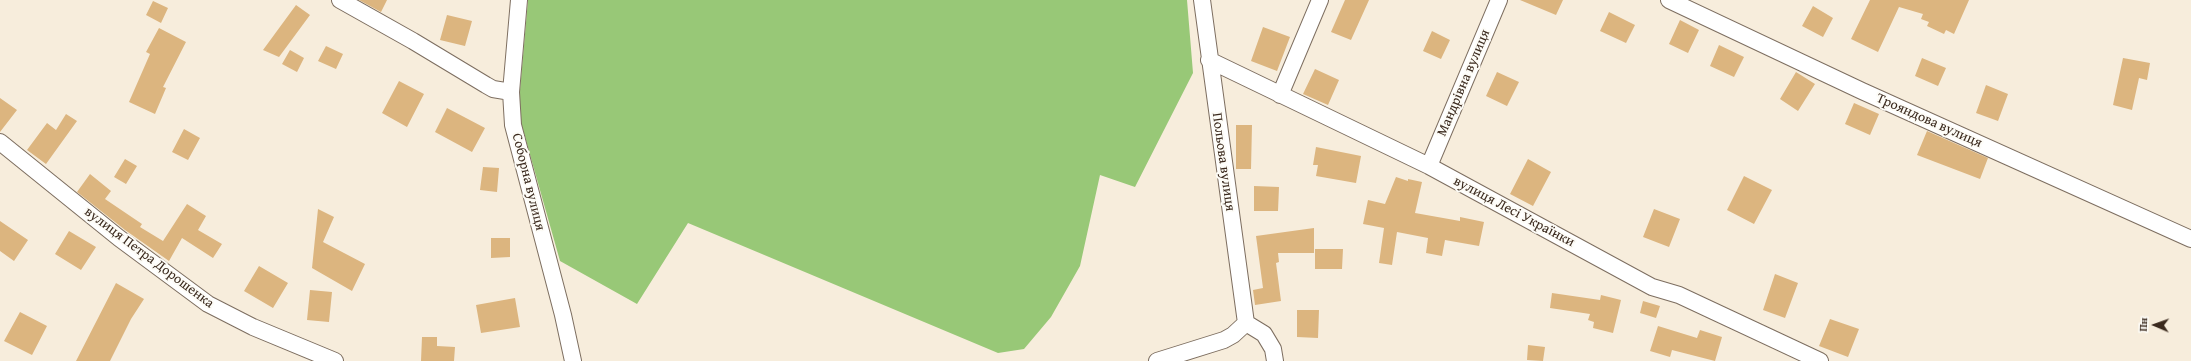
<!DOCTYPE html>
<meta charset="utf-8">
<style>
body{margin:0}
#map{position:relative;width:2191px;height:361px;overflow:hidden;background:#f7eddc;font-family:"Gentium Book Plus",serif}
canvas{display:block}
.north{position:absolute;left:2135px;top:305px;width:40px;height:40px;-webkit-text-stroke:3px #fdfcf7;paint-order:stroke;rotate:272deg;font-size:11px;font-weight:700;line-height:16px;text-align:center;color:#3b2a1e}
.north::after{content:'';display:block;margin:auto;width:14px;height:18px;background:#3b2a1e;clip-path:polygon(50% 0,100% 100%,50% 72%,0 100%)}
</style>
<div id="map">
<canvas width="2191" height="361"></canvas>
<div class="north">Пн</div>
</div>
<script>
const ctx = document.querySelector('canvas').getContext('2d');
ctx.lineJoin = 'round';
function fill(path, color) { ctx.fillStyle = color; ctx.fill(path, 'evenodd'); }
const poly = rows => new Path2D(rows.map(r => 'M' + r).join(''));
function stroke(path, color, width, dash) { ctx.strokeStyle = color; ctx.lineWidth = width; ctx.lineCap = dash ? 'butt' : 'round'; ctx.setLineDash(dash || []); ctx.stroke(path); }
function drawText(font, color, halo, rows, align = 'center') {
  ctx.font = font + ' "Gentium Book Plus",serif'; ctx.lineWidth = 4; ctx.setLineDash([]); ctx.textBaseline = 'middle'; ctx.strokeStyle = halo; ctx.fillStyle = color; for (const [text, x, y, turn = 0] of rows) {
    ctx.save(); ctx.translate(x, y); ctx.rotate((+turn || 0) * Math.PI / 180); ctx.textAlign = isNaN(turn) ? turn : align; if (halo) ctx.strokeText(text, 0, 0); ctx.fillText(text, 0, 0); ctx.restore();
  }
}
const green = poly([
 [528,0,1187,0,1193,73,1135,187,1100,175,1080,266,1051,317,1024,349,998,353,688,223,637,304,560,261,518,112]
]);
const building = poly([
 [359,0,387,0,381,12],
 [1345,0,1369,0,1351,40,1331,32],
 [1520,0,1563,0,1556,15],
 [1870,0,1969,0,1954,34,1946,30,1944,34,1927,26,1929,22,1921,19,1923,14,1899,7,1878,52,1851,39],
 [153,1,168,8,161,23,146,15],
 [296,5,310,15,279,57,263,50],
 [1813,6,1833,18,1823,37,1802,26],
 [1609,12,1635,25,1626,43,1600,31],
 [447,15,472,21,465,46,440,40],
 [1680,20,1699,30,1688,53,1669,44],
 [1263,27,1290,37,1277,71,1251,61],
 [159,28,186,42,163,87,166,88,155,114,129,102,150,54,146,52],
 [1432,31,1450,40,1441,59,1423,51],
 [1719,45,1744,57,1734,77,1710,66],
 [326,46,343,54,336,69,318,61],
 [290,50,304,58,297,72,282,64],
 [1922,58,1946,68,1938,86,1915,76],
 [2123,58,2150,63,2147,80,2139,78,2132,110,2113,105],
 [1315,69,1339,80,1328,105,1303,94],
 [1497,72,1519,82,1507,106,1486,96],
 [1796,72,1815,84,1798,111,1780,99],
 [399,81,424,94,407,127,382,113],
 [1986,85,2008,94,1998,121,1976,113],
 [0,98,17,110,0,132],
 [1854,103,1879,114,1870,135,1845,124],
 [447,108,485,128,472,152,435,132],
 [66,114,77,121,46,164,27,150,47,123,56,130],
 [1236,125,1252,125,1251,169,1236,169],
 [184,129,200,138,188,160,172,152],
 [1927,131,1988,158,1980,179,1917,155],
 [1316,147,1361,156,1356,183,1316,176,1318,165,1313,165],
 [125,159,137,166,126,184,114,177],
 [1528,159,1551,172,1533,206,1510,194],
 [483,167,499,168,497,192,480,190],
 [90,174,111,191,105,199,142,224,140,227,163,241,187,204,206,216,198,230,222,244,213,258,182,238,169,261,125,230,77,192],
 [1744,176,1772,190,1754,224,1727,210],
 [1396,177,1408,181,1408,179,1422,182,1415,213,1460,221,1460,217,1484,222,1479,246,1445,240,1442,256,1426,253,1428,238,1397,232,1392,265,1379,263,1384,228,1363,224,1368,200,1385,204],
 [1254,186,1279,187,1278,211,1254,211],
 [318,209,334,217,323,242,365,264,352,291,312,268],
 [1654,209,1680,219,1669,247,1643,237],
 [0,221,28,240,14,261,0,251],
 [1314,228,1314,253,1278,253,1279,262,1276,263,1281,301,1255,305,1253,290,1263,288,1256,236],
 [69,231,96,247,81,270,55,254],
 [491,238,510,238,510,257,491,258],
 [1315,249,1343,249,1342,269,1315,269],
 [259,266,288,283,273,308,244,291],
 [1775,274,1798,283,1785,318,1763,310],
 [116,283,144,299,131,319,110,361,76,361],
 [310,290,332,292,329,322,307,320],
 [1552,293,1600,300,1601,295,1621,300,1613,333,1593,328,1594,322,1588,320,1590,314,1550,308],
 [515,298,520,327,481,333,476,305],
 [1643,301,1660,306,1656,318,1640,313],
 [1297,310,1319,310,1318,338,1297,337],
 [20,312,47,326,32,355,4,341],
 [1830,319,1859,329,1848,357,1819,346],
 [1658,326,1697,338,1700,330,1722,337,1715,361,1672,350,1670,357,1650,351],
 [422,337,437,337,437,346,455,347,454,361,421,361],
 [1528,345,1545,347,1543,361,1527,360]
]);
const street = poly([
 [340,0,413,41,486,85,493,89,511,92],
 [519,0,511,92,513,125,563,315,573,361],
 [1202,0,1246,323],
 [1669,0,1862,91,2191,239],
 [1209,60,1429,166,1652,287,1679,295,1820,361],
 [1280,95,1320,0],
 [0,142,119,238,208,304,253,327,335,361],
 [1429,166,1499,0],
 [1246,323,1264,334,1273,349,1275,361],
 [1157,361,1224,340,1233,335,1246,323]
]);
const streetNames = [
 ["Мандрівна вулиця",1464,83,-67],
 ["Трояндова вулиця",1929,121,24],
 ["Польова вулиця",1223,162,82],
 ["Соборна вулиця",528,182,76],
 ["вулиця Лесі Українки",1514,212,28],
 ["вулиця Петра Дорошенка",149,258,37]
];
fill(green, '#98c877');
fill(building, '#dcb57f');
stroke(street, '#7d6e60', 18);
stroke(street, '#fff', 16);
drawText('14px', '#3b2a1e', '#fdfcf7', streetNames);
</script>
